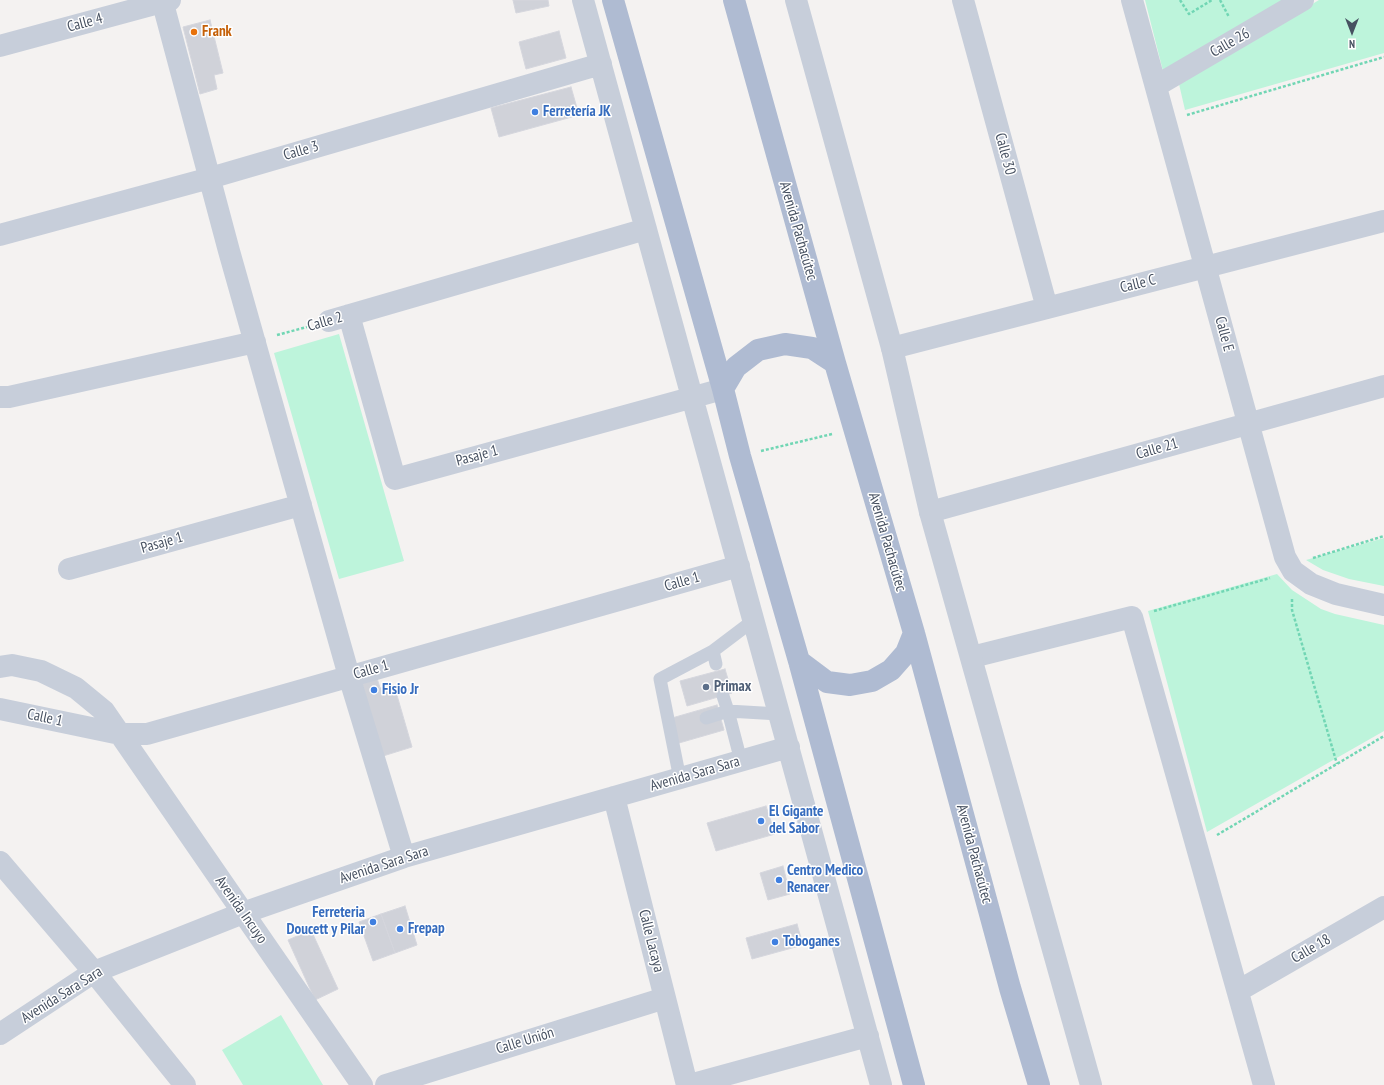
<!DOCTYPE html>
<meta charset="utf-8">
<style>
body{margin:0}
#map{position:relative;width:1384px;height:1085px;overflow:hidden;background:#f4f2f1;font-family:"PT Sans Narrow",sans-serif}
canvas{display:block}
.north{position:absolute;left:1332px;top:12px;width:40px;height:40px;-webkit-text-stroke:3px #fff;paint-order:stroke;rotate:180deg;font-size:11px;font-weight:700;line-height:16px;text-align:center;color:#475161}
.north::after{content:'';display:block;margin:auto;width:14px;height:18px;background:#475161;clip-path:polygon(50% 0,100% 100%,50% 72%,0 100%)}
</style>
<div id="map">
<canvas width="1384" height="1085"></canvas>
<div class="north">N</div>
</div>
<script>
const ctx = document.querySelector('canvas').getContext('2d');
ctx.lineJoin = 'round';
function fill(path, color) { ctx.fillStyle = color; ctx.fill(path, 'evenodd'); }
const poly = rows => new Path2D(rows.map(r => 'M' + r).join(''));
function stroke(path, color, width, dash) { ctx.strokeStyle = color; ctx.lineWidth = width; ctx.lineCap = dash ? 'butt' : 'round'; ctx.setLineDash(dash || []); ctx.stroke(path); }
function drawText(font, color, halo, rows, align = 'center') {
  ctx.font = font + ' "PT Sans Narrow",sans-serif'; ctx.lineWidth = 3; ctx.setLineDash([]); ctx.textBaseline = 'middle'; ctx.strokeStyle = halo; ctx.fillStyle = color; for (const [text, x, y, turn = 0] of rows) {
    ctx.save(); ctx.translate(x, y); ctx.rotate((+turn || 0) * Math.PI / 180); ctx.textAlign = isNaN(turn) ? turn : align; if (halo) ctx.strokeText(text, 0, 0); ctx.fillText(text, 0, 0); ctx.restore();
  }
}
const green = poly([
 [1145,0,1293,0,1164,75],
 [1319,0,1384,0,1384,53,1185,110,1179,84],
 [339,334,404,561,339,579,274,353],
 [1384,538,1384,586,1349,579,1323,570,1306,560],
 [1277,574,1292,590,1321,609,1335,614,1384,625,1384,731,1207,832,1148,611],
 [281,1015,323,1085,243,1085,222,1050]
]);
const building = poly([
 [513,0,548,0,549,6,516,13,513,0],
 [210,20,223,73,214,75,217,89,200,94,183,27,210,20],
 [559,31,566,58,526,69,519,42,559,31],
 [571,87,579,115,499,137,491,108,571,87],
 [725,669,732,693,687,706,680,681,725,669],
 [377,678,380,688,394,685,412,747,383,756,362,683,377,678],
 [717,705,724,730,679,743,672,718,717,705],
 [766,806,775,834,716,851,707,823,766,806],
 [783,866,790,894,768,900,760,873,783,866],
 [405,906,417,945,395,953,381,914,405,906],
 [381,914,395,953,373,961,359,922,381,914],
 [797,924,803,945,752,959,746,938,797,924],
 [311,930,338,989,315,1000,288,940,311,930]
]);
const path = poly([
 [1180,0,1189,14,1212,0],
 [1220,0,1229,17],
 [1187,115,1384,57],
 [277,335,307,327],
 [761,451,832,434],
 [1313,558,1384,536],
 [1292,599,1292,610,1337,764],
 [1154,611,1270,578],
 [1217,835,1384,736]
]);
const service = poly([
 [716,664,713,651,754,620],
 [723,696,728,711,779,714],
 [706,718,728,711,741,761],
 [680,779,660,679,713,651]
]);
const minor = poly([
 [162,0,229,251,349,676,404,857],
 [583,0,881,1085],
 [963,0,1047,308],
 [1132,0,1285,557,1293,571,1311,584,1336,594,1384,605],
 [0,46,170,0],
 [1156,86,1303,0],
 [0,235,210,178,601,64],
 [349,315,395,479,723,389],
 [329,321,646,229],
 [892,348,1384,221],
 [0,397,9,397,255,342],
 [930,512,1384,386],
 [69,569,301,505],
 [972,657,1132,617,1264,1085],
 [0,667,12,665,41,671,76,688,104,711,362,1085],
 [0,709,120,734,147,734,739,566],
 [614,797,687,1085],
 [0,862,94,972,185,1085],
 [1238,991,1384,907],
 [0,1034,94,972,243,913,404,857,789,747],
 [386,1085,665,998],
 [689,1085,868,1036]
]);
const tertiary = poly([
 [796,0,892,348,930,512,1091,1085]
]);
const primary = poly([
 [613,0,723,389,740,456,799,661,914,1085],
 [734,0,835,363,914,633,1010,988,1039,1085],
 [723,389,736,367,758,350,785,344,812,348,835,363],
 [799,661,827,682,850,685,872,681,891,670,906,653,914,633]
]);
const markers = [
 [194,32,4,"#e8710a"],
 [535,112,4,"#3f7fe0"],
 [706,687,4,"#5c6f8a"],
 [374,690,4,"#3f7fe0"],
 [761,821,4,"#3f7fe0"],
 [779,880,4,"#3f7fe0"],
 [373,922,4,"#3f7fe0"],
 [400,929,4,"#3f7fe0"],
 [775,942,4,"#3f7fe0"]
];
const streetNames = [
 ["Calle 4",85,23,-15],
 ["Calle 26",1230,43,-30],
 ["Calle 3",301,151,-16],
 ["Calle 30",1005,154,75],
 ["Avenida Pachacútec",798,231,74],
 ["Calle C",1138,284,-14],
 ["Calle 2",325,322,-16],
 ["Calle E",1224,334,75],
 ["Calle 21",1157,449,-16],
 ["Pasaje 1",477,456,-15],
 ["Avenida Pachacútec",887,542,74],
 ["Pasaje 1",162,543,-16],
 ["Calle 1",682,582,-16],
 ["Calle 1",371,670,-16],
 ["Calle 1",45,718,12],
 ["Avenida Sara Sara",695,774,-16],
 ["Avenida Pachacútec",974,854,75],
 ["Avenida Sara Sara",384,865,-18],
 ["Avenida Incuyo",241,910,55],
 ["Calle Lacaya",651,941,76],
 ["Calle 18",1311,949,-30],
 ["Avenida Sara Sara",62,995,-32],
 ["Calle Unión",525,1041,-17]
];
const foodNames = [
 ["Frank",202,32]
];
const shopNames = [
 ["Ferretería JK",543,112],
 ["Fisio Jr",382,690],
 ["El Gigante",769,812],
 ["del Sabor",769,829],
 ["Centro Medico",787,871],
 ["Renacer",787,888],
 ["Ferreteria",365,913,"right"],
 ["Doucett y Pilar",365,930,"right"],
 ["Frepap",408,929],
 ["Toboganes",783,942]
];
const serviceNames = [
 ["Primax",714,687]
];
fill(green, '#bdf4db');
fill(building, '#d0d2d9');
stroke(building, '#d5d6dd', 1);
stroke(path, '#71d6b4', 2.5, [3, 2]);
stroke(service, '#c7ceda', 13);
stroke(minor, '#c7ceda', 22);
stroke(tertiary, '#c7ceda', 22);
stroke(primary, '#afbbd2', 22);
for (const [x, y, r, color] of markers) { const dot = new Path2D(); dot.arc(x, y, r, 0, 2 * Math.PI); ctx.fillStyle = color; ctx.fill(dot); stroke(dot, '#fff', 1.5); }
drawText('15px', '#475161', '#fff', streetNames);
drawText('bold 15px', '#c56008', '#fff', foodNames, 'left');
drawText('bold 15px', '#366cbe', '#fff', shopNames, 'left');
drawText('bold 15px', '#4e5e75', '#fff', serviceNames, 'left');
</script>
